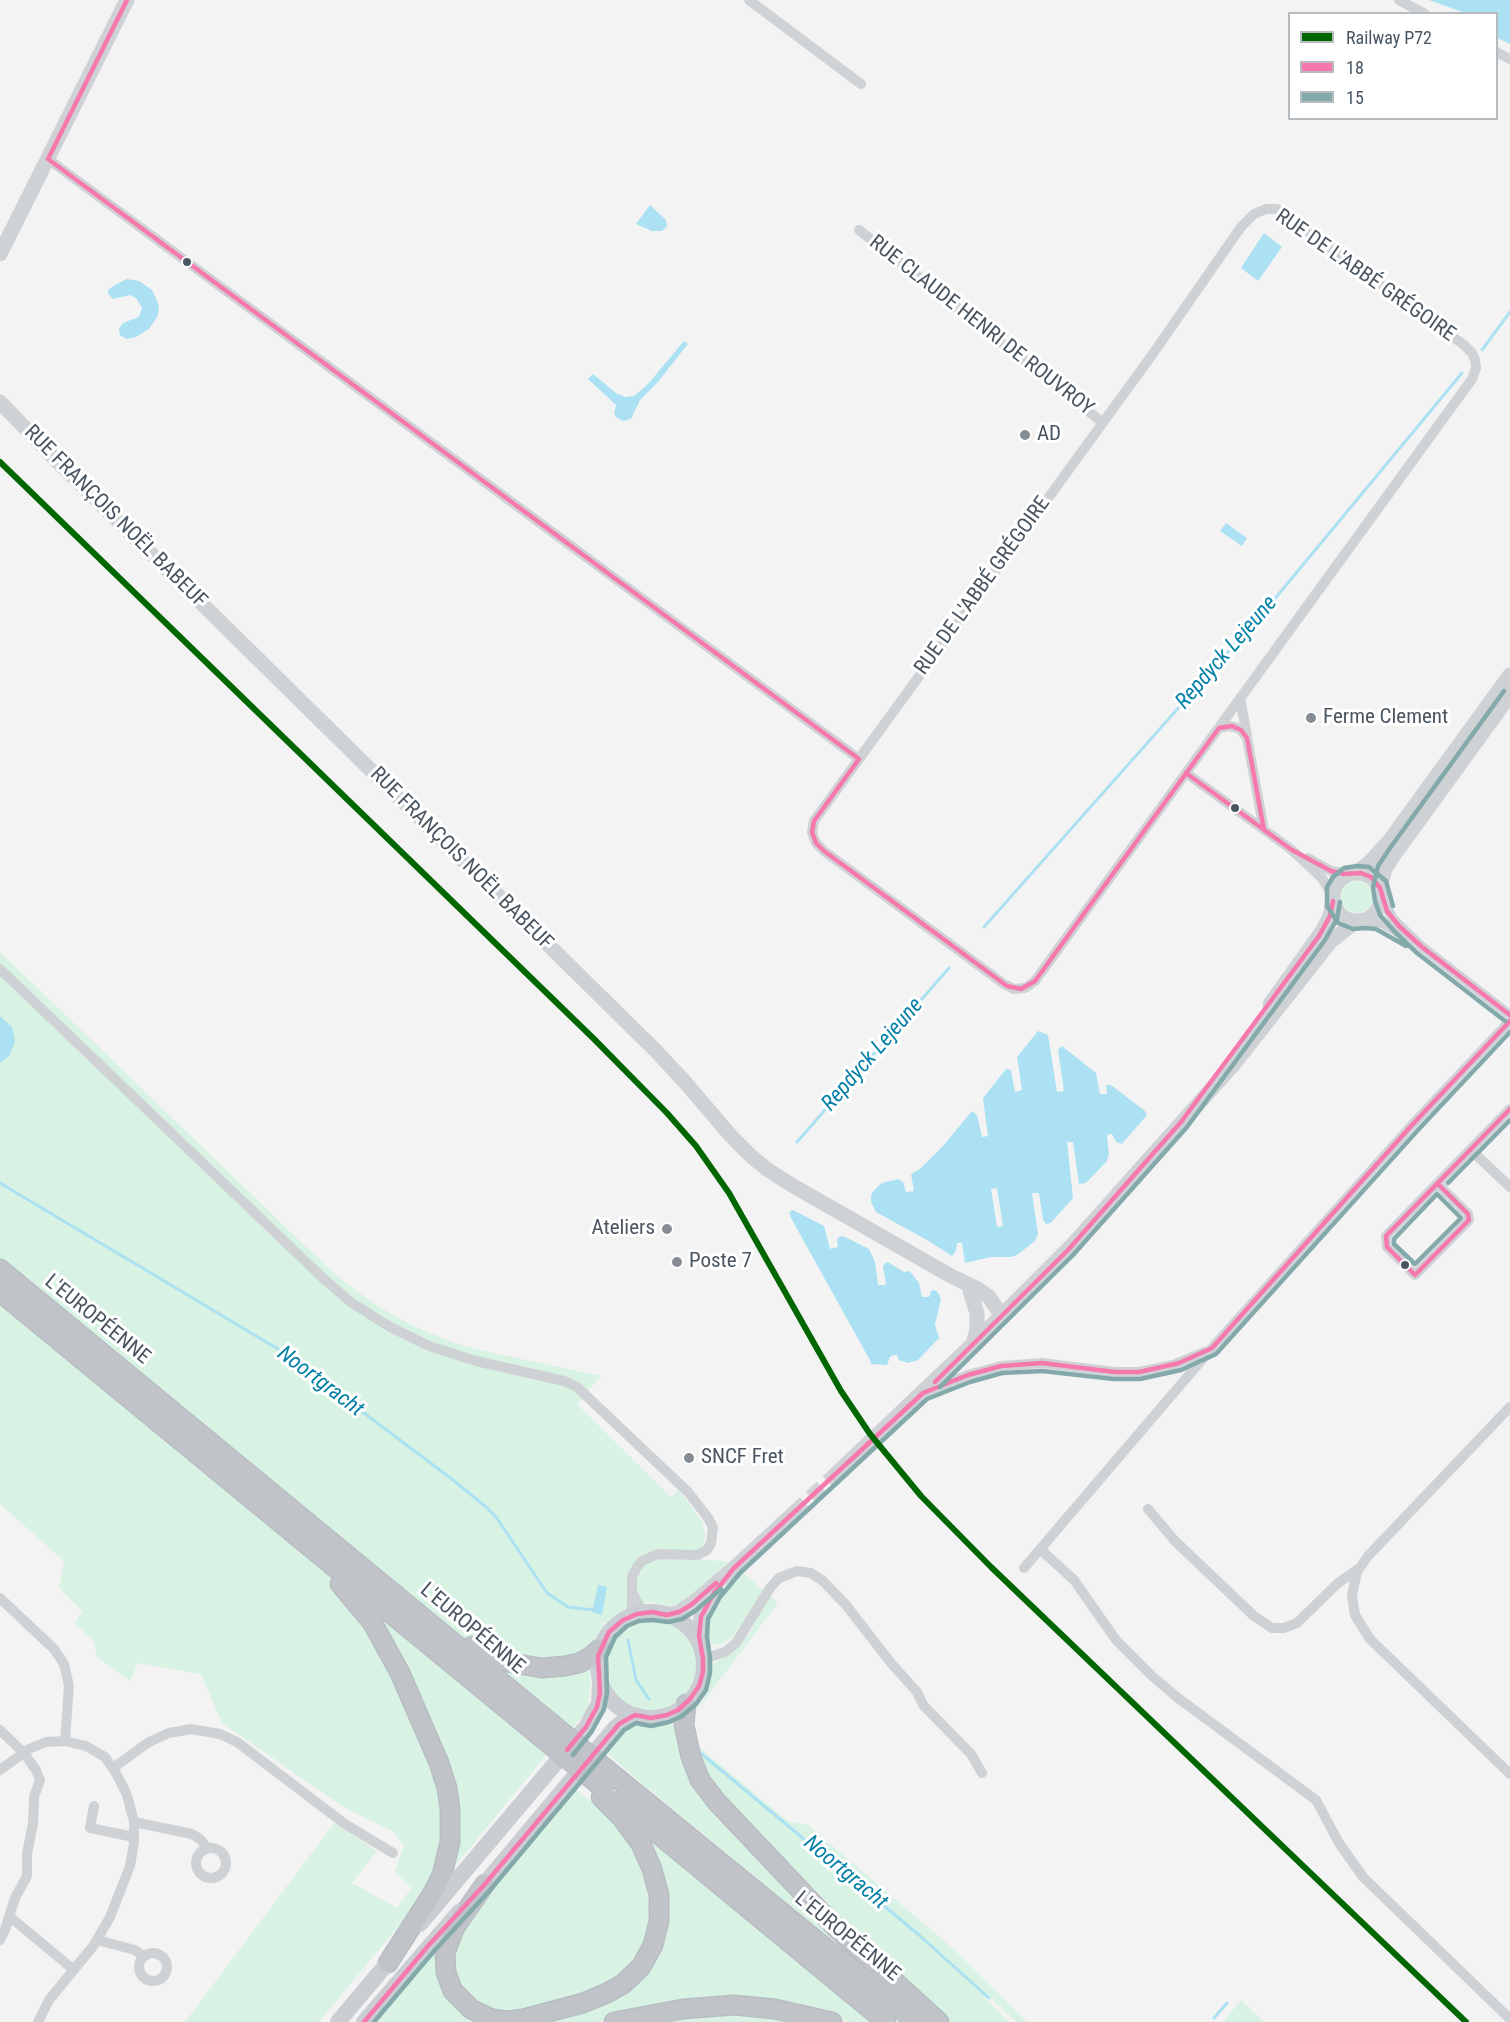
<!DOCTYPE html>
<meta charset="utf-8">
<style>
body{margin:0}
#map{position:relative;width:1510px;height:2022px;overflow:hidden;background:#f4f3f3;font-family:"Roboto Condensed",sans-serif}
canvas{display:block}
.legend{position:absolute;left:1288px;top:12px;width:210px;height:108px;box-sizing:border-box;background:#fff;border:2px solid #b6bbc0;margin:0;padding:8px 10px;list-style:none;font-size:18px;color:#495561}
.legend li{display:flex;align-items:center;gap:12px;height:30px}
.legend b{width:30px;border:2px solid #b6bbc0}
</style>
<div id="map">
<canvas width="1510" height="2022"></canvas>
<ul class="legend">
<li><b style="height:8px;background:#060"></b>Railway P72</li>
<li><b style="height:8px;background:#f678ad"></b>18</li>
<li><b style="height:8px;background:#84a9aa"></b>15</li>
</ul>
</div>
<script>
const ctx = document.querySelector('canvas').getContext('2d');
ctx.lineJoin = 'round';
function fill(path, color) { ctx.fillStyle = color; ctx.fill(path, 'evenodd'); }
const poly = rows => new Path2D(rows.map(r => 'M' + r).join(''));
function stroke(path, color, width, dash) { ctx.strokeStyle = color; ctx.lineWidth = width; ctx.lineCap = dash ? 'butt' : 'round'; ctx.setLineDash(dash || []); ctx.stroke(path); }
function drawText(font, color, halo, rows, align = 'center') {
  ctx.font = font + ' "Roboto Condensed",sans-serif'; ctx.lineWidth = 6; ctx.setLineDash([]); ctx.textBaseline = 'middle'; ctx.strokeStyle = halo; ctx.fillStyle = color; for (const [text, x, y, turn = 0] of rows) {
    ctx.save(); ctx.translate(x, y); ctx.rotate((+turn || 0) * Math.PI / 180); ctx.textAlign = isNaN(turn) ? turn : align; if (halo) ctx.strokeText(text, 0, 0); ctx.fillText(text, 0, 0); ctx.restore();
  }
}
const green = poly([
 '1341 897a16 16 0 1 1 32 0a16 16 0 1 1-32 0Z',
 [0,952,326,1266,355,1290,381,1308,415,1327,455,1343,480,1350,601,1376,577,1404,671,1497,679,1490,702,1522,706,1538,703,1543,703,1560,729,1561,691,1596,678,1604,671,1606,648,1602,625,1608,604,1624,589,1650,590,1688,588,1707,578,1722,538,1765,450,1872,444,1840,427,1887,405,1918,319,2022,185,2022,334,1823,377,1851,352,1883,397,1908,411,1888,395,1872,404,1846,394,1832,345,1808,222,1723,201,1674,138,1663,130,1681,97,1657,94,1642,75,1623,82,1611,59,1588,64,1561,0,1504],
 [742,1572,763,1590,748,1617,733,1636,724,1643,718,1645,712,1644,706,1624,709,1615],
 [769,1595,778,1603,694,1714,708,1692,713,1664,734,1651,749,1634],
 '605 1665a46 46 0 1 1 92 0a46 46 0 1 1-92 0Z',
 [675,1719,683,1753,904,1999,652,1792,605,1751,621,1731,632,1726,660,1723],
 [698,1746,789,1822,808,1825,957,1952,1027,2022,1016,2022,989,1996,986,1999,1009,2022,950,2022,834,1916,705,1777,699,1762],
 [573,1787,607,1815,626,1838,636,1858,646,1884,649,1907,647,1930,642,1947,635,1959,612,1981,579,1995,521,2011,497,2012,466,1997,456,1980,453,1960,455,1942,465,1923,524,1846],
 [637,1830,871,2022,850,2022,794,2007,636,2015,596,2022,532,2022,606,2001,661,1942],
 [440,1943,439,1964,487,2022,373,2022],
 [1241,2000,1264,2022,1223,2022],
 [750,2014,801,2022,656,2022,697,2015]
]);
const water = poly([
 [1429,0,1510,0,1510,44,1497,38,1496,14,1465,13],
 [650,205,666,220,667,226,662,231,652,231,636,224],
 [1264,233,1282,247,1258,281,1241,268],
 [127,279,139,281,152,290,158,303,159,310,157,317,149,329,136,337,126,339,120,335,119,329,123,323,139,317,142,308,136,298,130,295,113,299,108,294,108,290,115,285],
 [684,341,688,344,657,383,640,400,631,419,623,421,616,417,614,414,616,405,588,379,593,374,616,393,625,397,634,396,648,384],
 [1226,523,1247,538,1242,546,1220,531],
 [0,1016,12,1027,15,1041,10,1055,0,1063],
 [1038,1031,1048,1035,1057,1092,1064,1091,1058,1050,1062,1046,1096,1073,1100,1094,1107,1094,1106,1085,1111,1085,1145,1111,1147,1115,1122,1144,1116,1142,1112,1134,1107,1135,1109,1154,1107,1161,1086,1183,1079,1184,1073,1142,1067,1142,1073,1198,1051,1223,1046,1224,1043,1220,1039,1193,1032,1193,1038,1234,1035,1241,1017,1255,1011,1257,991,1257,965,1263,962,1243,957,1243,956,1251,952,1256,927,1240,876,1212,871,1202,871,1195,876,1188,882,1183,898,1179,903,1182,906,1192,914,1191,911,1174,920,1169,942,1147,972,1111,977,1115,982,1137,988,1136,983,1098,1006,1069,1011,1070,1015,1092,1022,1090,1017,1057],
 [997,1188,1003,1226,997,1227,991,1189],
 [793,1210,824,1226,830,1249,838,1247,837,1240,839,1237,843,1236,869,1249,875,1262,878,1285,885,1285,886,1283,883,1267,884,1264,888,1262,904,1272,909,1271,912,1274,919,1283,922,1297,929,1297,931,1291,935,1290,939,1294,941,1299,935,1325,939,1338,918,1360,908,1363,899,1360,897,1355,894,1355,890,1357,887,1365,870,1364,871,1362,791,1218,789,1212],
 [598,1585,607,1587,602,1615,592,1612]
]);
const stream = poly([
 [1482,350,1510,312],
 [984,927,1268,607,1462,373],
 [797,1142,949,968],
 [0,1183,283,1352,453,1480,486,1507,496,1517,547,1593,568,1607,594,1610],
 [628,1640,636,1680,649,1699],
 [697,1750,919,1935,989,1998],
 [1214,2018,1227,2003]
]);
const secondaryTunnel = poly([
 [794,1513,836,1474]
]);
const street = poly([
 [749,0,861,84],
 [1399,0,1425,14],
 [1496,52,1510,59],
 [48,159,859,759,814,821,812,832,816,843,824,851,1004,984,1014,989,1025,988,1035,981,1472,379,1476,368,1475,360,1472,353,1464,345,1277,209,1266,209,1254,214,1241,227,1152,355,859,759],
 [859,230,1102,422],
 [1240,698,1247,736],
 [1219,728,1228,726,1235,727,1241,730,1247,738,1264,830],
 [1186,773,1292,850,1322,878,1333,897],
 [1308,858,1331,871,1350,874],
 [1382,899,1393,919,1422,947,1510,1015],
 [1366,920,1382,923,1404,936],
 [0,969,326,1281,352,1303,390,1327,429,1346,476,1361,564,1381,577,1387,688,1492,709,1519,713,1528,711,1543,707,1550,697,1555,658,1554,642,1561,637,1567,632,1577,632,1606,628,1617],
 [1471,1150,1510,1187],
 [1438,1184,1468,1214,1469,1220,1415,1275,1387,1247,1386,1236,1510,1109],
 [929,1391,968,1375,1001,1366,1042,1363,1115,1372,1139,1372,1173,1365,1205,1352],
 [1510,1407,1368,1556,1357,1572,1352,1595,1355,1615,1370,1639,1510,1774],
 [1148,1509,1175,1541,1254,1616,1272,1628,1284,1628,1297,1623,1337,1584,1359,1568],
 [1040,1549,1074,1580,1116,1640,1152,1676,1178,1698,1316,1800,1339,1843,1363,1877,1510,2019],
 [1024,1568,1212,1348,1412,1125,1510,1021],
 [633,1594,640,1607,646,1612],
 [0,1598,54,1649,64,1664,69,1686,65,1741],
 [703,1659,725,1652,736,1643,770,1588,779,1578,797,1571,811,1573,823,1581,846,1605,891,1663,917,1692,923,1705,971,1754,982,1773],
 [0,1730,24,1753,36,1770,40,1780,34,1797,33,1823,27,1854,27,1876,15,1898,5,1930,0,1940],
 [113,1768,149,1742,169,1733,191,1729,220,1734,237,1742,345,1824,393,1853],
 [0,1770,29,1749,46,1742,65,1741,86,1746,105,1757,116,1773,127,1795,134,1822,134,1843,130,1866,110,1917,94,1945,49,2000,38,2022],
 [94,1806,90,1828,134,1837],
 [134,1822,192,1834,201,1840,207,1848],
 '196 1863a15 15 0 1 1 30 0a15 15 0 1 1-30 0Z',
 [9,1916,74,1970],
 [97,1940,135,1950,144,1957],
 '139 1967a14 14 0 1 1 28 0a14 14 0 1 1-28 0Z'
]);
const secondary = poly([
 [0,254,127,0],
 [0,402,58,462,656,1051,684,1081,731,1136,751,1156,768,1170,795,1187,951,1276,978,1289,989,1297,1002,1316],
 '1333 897a24 24 0 1 1 48 0a24 24 0 1 1-48 0Z',
 [1356,873,1369,863,1390,840,1510,675],
 [1380,888,1385,869,1396,852,1510,695],
 [1270,1004,1323,930,1330,916,1333,901],
 [970,1291,977,1313,977,1330,973,1344],
 [836,1474,973,1344,1074,1243,1233,1065,1330,942,1355,922],
 [667,1615,679,1612,694,1602,734,1568,794,1513],
 [700,1645,699,1631,701,1617,707,1603,716,1590]
]);
const primary = poly([
 '598 1665a53 53 0 1 1 106 0a53 53 0 1 1-106 0Z',
 [477,1893,615,1728,625,1720,635,1715],
 [420,1924,586,1727,599,1703,600,1680],
 [338,2022,396,1953],
 [364,2022,459,1912]
]);
const highway = poly([
 [0,1269,551,1723],
 [0,1292,542,1738],
 [340,1584,372,1622,400,1673,439,1763,447,1788,450,1809,450,1842,442,1875,433,1893,388,1963],
 [472,1646,486,1655,501,1661,542,1668,565,1666,579,1663,590,1657,601,1648],
 [686,1704,684,1725,691,1757,700,1780,716,1801,836,1928,939,2022],
 [617,1778,916,2022],
 [618,1801,886,2022],
 [485,1884,455,1927,445,1953,446,1973,453,1991,471,2009,492,2019,507,2021,523,2019,583,2003,607,1993,623,1984,641,1967,653,1945,659,1921,659,1895,652,1869,641,1844,622,1818,601,1797],
 [614,2022,683,2009,734,2005,775,2009,832,2022]
]);
const highwayBridge = poly([
 [551,1723,617,1778],
 [542,1738,605,1790]
]);
const bus1 = poly([
 [48,159,859,759,814,821,812,832,816,843,824,851,1007,986,1021,989,1035,981,1219,728,1232,726,1241,730,1247,738,1264,830,1292,850,1331,871,1344,874,1361,873,1371,877,1380,888,1387,911,1399,926,1422,947,1510,1015],
 [48,159,127,0],
 [1186,773,1274,837],
 [1438,1184,1468,1214,1469,1220,1415,1275,1387,1247,1386,1236,1510,1109],
 [935,1382,1068,1250,1181,1122,1319,936,1330,916,1333,901],
 [567,1750,586,1727,597,1707,600,1693,598,1656,609,1632,623,1620,637,1614,652,1612,667,1615,679,1612,691,1605,716,1583],
 [364,2022,428,1946,485,1884,619,1724,635,1715,651,1718,667,1715,678,1710,690,1699,699,1686,703,1672,703,1659,699,1636,701,1617,714,1593,734,1568,923,1393,968,1375,1001,1366,1042,1363,1115,1372,1139,1372,1179,1363,1212,1348,1412,1125,1510,1021]
]);
const bus2 = poly([
 [1504,691,1390,848,1378,866,1373,888,1375,901,1380,915,1394,931,1417,953,1505,1021],
 [1393,906,1386,881,1369,867,1357,866,1344,868,1333,877,1327,887,1327,906,1338,923,1353,929,1366,928,1376,929,1406,946],
 [1448,1183,1510,1120],
 [1437,1194,1461,1218,1415,1264,1394,1244,1394,1239,1437,1194],
 [940,1387,1073,1255,1187,1127,1325,940,1337,919,1340,902],
 [573,1755,592,1731,604,1709,607,1693,606,1657,615,1637,627,1626,639,1621,652,1620,668,1622,682,1619,695,1611,721,1589],
 [374,2022,434,1951,491,1889,624,1730,636,1723,651,1726,669,1722,682,1716,696,1704,706,1690,710,1673,710,1658,707,1636,708,1619,720,1597,740,1573,927,1399,970,1382,1002,1373,1042,1371,1114,1379,1140,1379,1181,1370,1216,1354,1418,1130,1510,1032]
]);
const rail1 = poly([
 [0,462,594,1039,667,1113,696,1146,729,1193,841,1391,870,1434,921,1496,991,1567,1466,2022]
]);
const markers = [
 [187,262,5,"#495561"],
 [1025,435,6,"#858c94"],
 [1311,718,6,"#858c94"],
 [1235,808,5,"#495561"],
 [667,1229,6,"#858c94"],
 [677,1262,6,"#858c94"],
 [1405,1265,5,"#495561"],
 [689,1458,6,"#858c94"]
];
const streetNames = [
 ["RUE DE L'ABBÉ GRÉGOIRE",1365,276,35],
 ["RUE CLAUDE HENRI DE ROUVROY",981,326,38],
 ["RUE FRANÇOIS NOËL BABEUF",115,517,45],
 ["RUE DE L'ABBÉ GRÉGOIRE",983,586,-54],
 ["RUE FRANÇOIS NOËL BABEUF",461,859,45],
 ["L'EUROPÉENNE",97,1320,39],
 ["L'EUROPÉENNE",472,1629,40],
 ["L'EUROPÉENNE",847,1937,39]
];
const poiNames = [
 ["AD",1037,435],
 ["Ferme Clement",1323,718],
 ["Ateliers",655,1229,"right"],
 ["Poste 7",689,1262],
 ["SNCF Fret",701,1458]
];
const waterNames = [
 ["Repdyck Lejeune",1227,653,-49],
 ["Repdyck Lejeune",873,1055,-49],
 ["Noortgracht",320,1382,37],
 ["Noortgracht",845,1873,40]
];
fill(green, '#d8f3e3');
fill(water, '#abe1f2');
stroke(stream, '#abe1f2', 3);
stroke(secondaryTunnel, '#d2d3d6', 15, [15, 8]);
stroke(highway, '#b8bdc3', 21);
stroke(street, '#cfd2d4', 10);
stroke(secondary, '#cfd2d5', 15);
stroke(primary, '#caced2', 16);
stroke(highway, '#c0c4c9', 18);
stroke(highwayBridge, '#b8bdc3', 21, []);
stroke(highwayBridge, '#c0c4c9', 18);
stroke(bus1, '#f678ad', 4.5);
stroke(bus2, '#84a9aa', 4.5);
stroke(rail1, '#060', 6);
for (const [x, y, r, color] of markers) { const dot = new Path2D(); dot.arc(x, y, r, 0, 2 * Math.PI); ctx.fillStyle = color; ctx.fill(dot); stroke(dot, '#fff', 2); }
drawText('21px', '#495561', '#fff', streetNames);
drawText('21px', '#495561', '#fff', poiNames, 'left');
drawText('italic 22px', '#0680a7', '#fff', waterNames);
</script>
